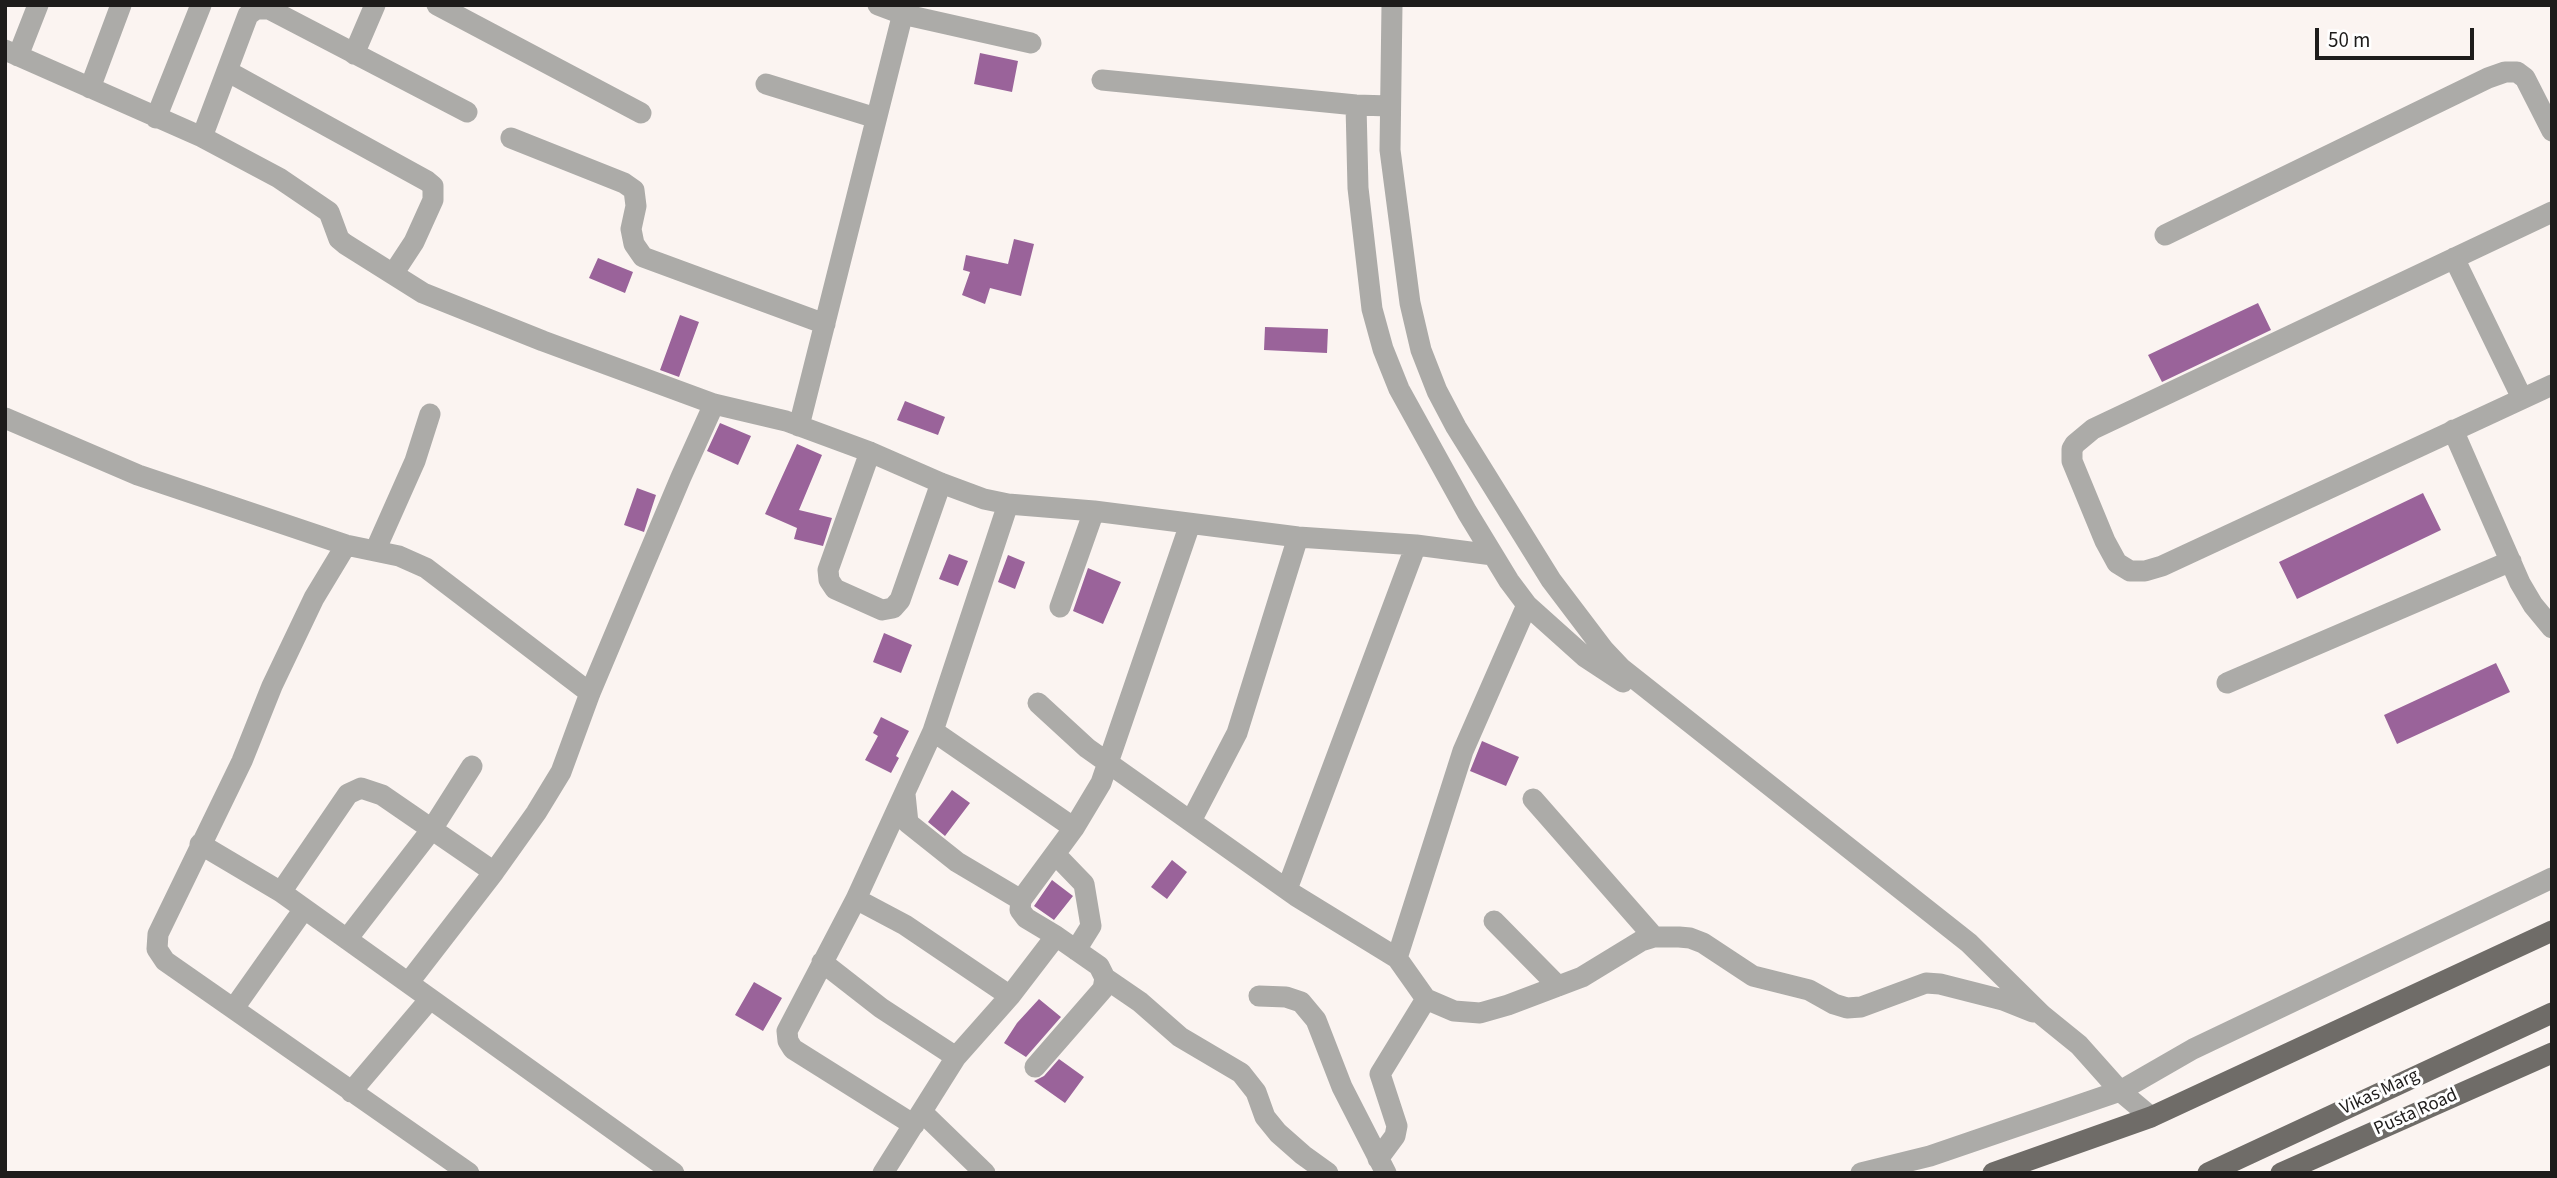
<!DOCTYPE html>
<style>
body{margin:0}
#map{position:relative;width:2557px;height:1178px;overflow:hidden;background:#fbf4f1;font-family:"Source Sans 3",sans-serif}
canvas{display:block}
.frame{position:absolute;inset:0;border:7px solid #1e1c1b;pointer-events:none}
.scale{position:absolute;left:2315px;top:28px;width:159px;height:32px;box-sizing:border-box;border:4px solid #1e1c1b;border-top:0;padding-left:9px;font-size:21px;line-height:24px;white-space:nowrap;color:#1e1c1b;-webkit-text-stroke:5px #fff;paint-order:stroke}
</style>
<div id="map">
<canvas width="2557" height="1178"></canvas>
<div class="frame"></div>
<div class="scale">50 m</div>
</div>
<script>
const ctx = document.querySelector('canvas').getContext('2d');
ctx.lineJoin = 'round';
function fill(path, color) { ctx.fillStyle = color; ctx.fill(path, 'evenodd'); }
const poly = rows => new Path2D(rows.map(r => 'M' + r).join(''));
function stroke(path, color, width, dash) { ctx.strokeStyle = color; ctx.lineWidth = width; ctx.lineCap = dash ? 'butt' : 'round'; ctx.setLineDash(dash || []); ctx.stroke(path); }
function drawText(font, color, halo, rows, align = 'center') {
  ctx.font = font + ' "Source Sans 3",sans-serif'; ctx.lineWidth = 6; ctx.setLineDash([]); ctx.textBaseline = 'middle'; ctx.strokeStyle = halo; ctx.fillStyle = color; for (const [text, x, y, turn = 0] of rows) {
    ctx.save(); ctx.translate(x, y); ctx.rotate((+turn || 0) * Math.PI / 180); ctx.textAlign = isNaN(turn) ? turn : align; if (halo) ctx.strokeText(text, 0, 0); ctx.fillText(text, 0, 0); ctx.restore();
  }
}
const building = poly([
 [980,53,1018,61,1012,92,974,84],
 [1014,239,1034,244,1021,296,990,288,985,304,962,295,970,272,963,270,966,255,1008,264],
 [598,258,633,272,625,293,589,278],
 [2258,303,2271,330,2162,382,2148,355],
 [680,315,699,322,679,377,660,370],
 [1265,327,1328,329,1327,353,1264,350],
 [905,401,945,417,938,435,897,420],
 [720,423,751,436,738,465,707,451],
 [797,444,822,455,799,510,832,518,823,546,794,539,797,528,765,514],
 [637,488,656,495,644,532,624,525],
 [2423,493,2441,530,2297,599,2279,562],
 [949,554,968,561,958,586,939,579],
 [1008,555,1025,562,1015,589,998,582],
 [1088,568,1121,582,1103,624,1073,611],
 [884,633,912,645,901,673,873,662],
 [2496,663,2510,692,2397,744,2384,715],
 [881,717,909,731,896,756,899,758,891,773,865,760,878,736,873,733],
 [1482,741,1519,757,1506,786,1470,771],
 [952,790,970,803,945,836,928,822],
 [1172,860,1187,872,1167,899,1151,887],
 [1052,880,1073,896,1054,920,1034,906],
 [754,982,782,998,763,1031,735,1015],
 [1039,999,1061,1017,1026,1057,1004,1043,1017,1023],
 [1059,1059,1084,1077,1065,1103,1034,1081,1044,1076]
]);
const minor = poly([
 [437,5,641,113],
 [878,5,902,14,1031,43],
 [1392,5,1390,150,1410,303,1421,350,1437,391,1456,427,1551,580,1604,650,1621,668,1969,943,2042,1015,2079,1045,2120,1091,2151,1117],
 [5,50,202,137,279,178,329,212,339,239,345,244,423,293,543,341,714,404,786,421,870,452,941,483,984,499,1008,504,1094,511,1298,537,1416,545,1493,555],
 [354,54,375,5],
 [18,56,38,5],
 [227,71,427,181,433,186,433,200,414,242,393,274],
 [1102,80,1356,105,1390,106],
 [766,84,876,118],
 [90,88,121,5],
 [1356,105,1358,188,1372,309,1383,349,1399,389,1467,512,1509,581,1527,605,1585,657,1623,682],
 [156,118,201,5],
 [202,137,248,15,256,9,269,9,467,112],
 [511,138,624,183,634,190,636,206,631,229,634,244,643,257,825,324],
 [2552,212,2093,429,2075,444,2072,449,2072,461,2105,541,2117,563,2130,571,2145,571,2162,566,2552,385],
 [2165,235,2488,78,2505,72,2517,72,2525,78,2552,131],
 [2454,258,2522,398],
 [5,418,138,475,346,545,399,556,426,568,590,693],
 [799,426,905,5],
 [2453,430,2520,583,2533,605,2552,628],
 [870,452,828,570,829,580,835,589,882,610,893,608,900,600,941,483],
 [346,545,314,598,272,686,242,761,158,934,157,949,165,961,469,1173],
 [375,551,415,461,430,414],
 [1060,607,1094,511],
 [2227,683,2511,561],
 [1038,703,1087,748,1296,896,1397,958,1426,999,1454,1011,1480,1013,1508,1005,1582,977,1641,941,1654,937,1679,937,1690,938,1703,943,1753,976,1809,990,1834,1004,1847,1008,1861,1007,1926,983,1940,984,2003,1000,2033,1012],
 [933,731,1074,828],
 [905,794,908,823,957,862,1021,900],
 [1533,799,1654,937],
 [1191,821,1237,733,1298,537],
 [200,844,281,892,674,1173],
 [1055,854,1084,884,1091,926,1076,950],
 [1287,889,1416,545],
 [281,892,348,794,361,788,382,795,494,872],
 [856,899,905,925,1010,996],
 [1494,921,1558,986],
 [347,939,432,829,472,766],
 [1397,958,1463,751,1527,605],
 [822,962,881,1008,956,1057],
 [1105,978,1140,1002,1180,1037,1241,1073,1256,1092,1265,1117,1278,1133,1303,1155,1328,1173],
 [409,982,494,872,536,813,561,772,590,693,681,477,714,404],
 [1259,996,1286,997,1301,1002,1316,1020,1342,1087,1386,1173],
 [234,1008,304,909],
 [1035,1067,1103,989,1105,978,1099,966,1056,936,1026,918,1020,910,1021,900,1074,828,1101,783,1190,524],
 [351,1092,430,999],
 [922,1112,985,1173],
 [914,1125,793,1049,788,1041,787,1031,856,899,933,731,1008,504],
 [1378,1159,1395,1136,1397,1126,1380,1074,1426,999],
 [883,1173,956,1057,1010,996,1056,936],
 [1861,1173,1930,1156,2120,1091,2193,1049,2552,878]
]);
const major = poly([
 [1993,1173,2151,1117,2552,931],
 [2208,1173,2552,1013],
 [2281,1173,2552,1053]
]);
const streetNames = [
 ["Vikas Marg",2380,1093,-25],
 ["Pusta Road",2416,1113,-24]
];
fill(building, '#9a639a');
stroke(minor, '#acaba8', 21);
stroke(major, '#6f6c68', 21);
drawText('19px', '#1e1c1b', '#fff', streetNames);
</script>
